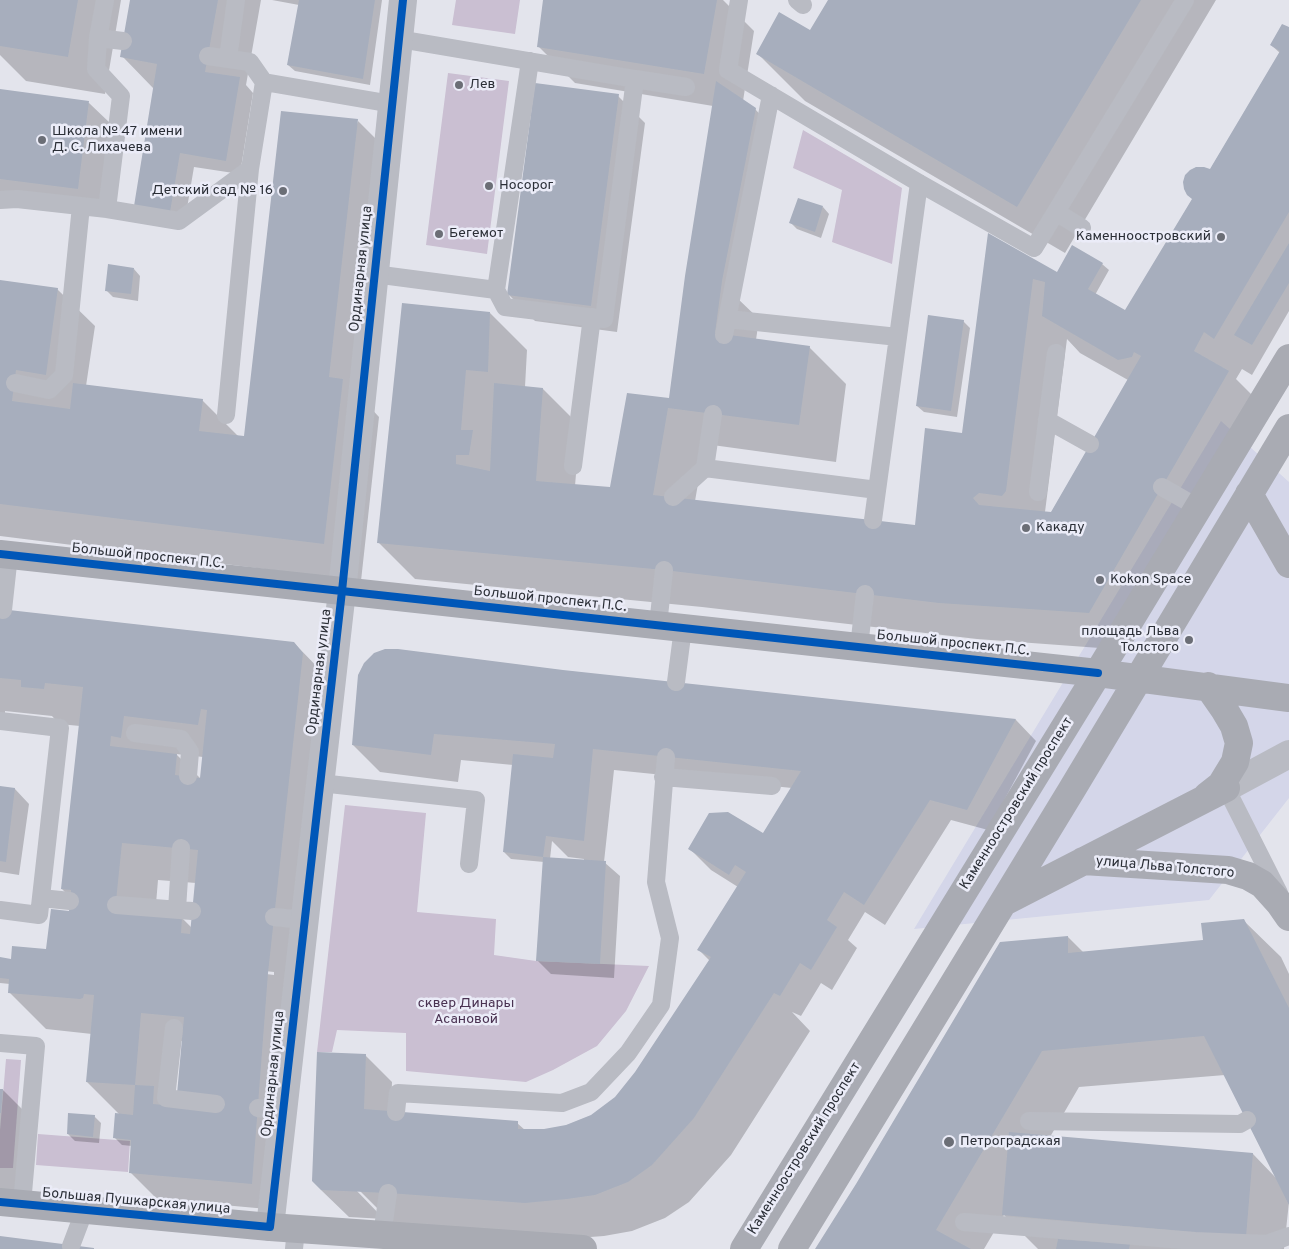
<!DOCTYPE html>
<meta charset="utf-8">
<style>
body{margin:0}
canvas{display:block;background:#e3e4ec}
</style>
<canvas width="1289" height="1249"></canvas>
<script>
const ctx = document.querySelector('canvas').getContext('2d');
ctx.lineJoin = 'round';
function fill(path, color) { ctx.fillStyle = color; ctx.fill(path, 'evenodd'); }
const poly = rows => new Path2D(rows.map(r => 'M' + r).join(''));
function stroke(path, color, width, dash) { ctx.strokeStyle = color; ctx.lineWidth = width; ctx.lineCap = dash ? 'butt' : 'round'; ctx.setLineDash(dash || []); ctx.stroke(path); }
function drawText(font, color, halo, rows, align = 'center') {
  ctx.font = font + ' Overpass,sans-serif'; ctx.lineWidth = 5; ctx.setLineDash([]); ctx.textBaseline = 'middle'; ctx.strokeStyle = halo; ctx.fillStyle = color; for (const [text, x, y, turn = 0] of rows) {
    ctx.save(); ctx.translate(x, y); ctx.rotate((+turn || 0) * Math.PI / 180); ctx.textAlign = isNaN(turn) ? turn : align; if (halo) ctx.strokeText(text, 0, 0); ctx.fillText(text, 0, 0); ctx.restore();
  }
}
const green = poly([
 [456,0,520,0,515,34,452,25],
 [448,73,509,81,487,254,426,245],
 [803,130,902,188,892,264,832,242,842,190,793,168],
 [345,805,426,813,417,912,496,919,494,955,536,961,649,966,626,1011,597,1046,553,1070,526,1082,406,1071,406,1033,337,1030,332,1052,317,1052],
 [6,1059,21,1060,13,1168,0,1168,0,1130],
 [38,1134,130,1141,128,1172,36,1165]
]);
const plaza = poly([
 [1221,421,1289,482,1289,798,1209,900,914,929]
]);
const shadow = poly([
 [0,0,121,0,105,94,26,81,0,55],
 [132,0,261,0,246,85,253,93,240,174,194,167,184,226,149,220,154,89,122,56],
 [272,0,382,0,370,85,295,71,288,65,299,5],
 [544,0,723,0,754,31,743,101,755,109,769,124,735,296,759,319,756,340,809,347,846,384,836,462,705,444,695,501,916,526,963,434,989,235,1062,276,1102,264,1109,270,1095,295,1125,312,1280,53,1271,45,1289,29,1289,311,1252,375,1242,369,1236,379,1266,409,1127,650,977,639,702,607,415,579,378,542,490,313,527,350,525,387,543,389,580,426,575,486,611,489,670,399,713,106,575,83,538,46],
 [1067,339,1080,353,1128,380,1051,513,1045,512],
 [830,0,1216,0,1065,253,805,101,758,54,811,31],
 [0,91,89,103,110,123,99,209,0,196],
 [618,96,645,123,617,332,535,321,508,294],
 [358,121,378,141,367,404,379,417,361,581,0,536,0,281,57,289,95,326,86,386,202,400,239,437,245,438],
 [823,207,829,214,821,238,797,229,791,223],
 [134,269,140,276,138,301,113,297,106,290],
 [963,321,970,328,957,417,924,412,917,406],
 [0,610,294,643,331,681,278,1210,157,1199,130,1172,132,1146,122,1145,115,1138,120,1115,87,1082,92,1034,46,1029,9,992,10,984,0,983,0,959,12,960,47,951,70,912,72,899,62,889,80,726,59,724,52,716,5,711,5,718,0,718],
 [176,754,203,757,201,779],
 [158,880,196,883,192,928,182,918,155,916],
 [227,967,274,972,274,975,227,969],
 [178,1041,183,1041,195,1110,173,1106],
 [564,671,1016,720,1036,741,988,830,951,820,885,925,865,912,848,940,857,948,832,990,821,983,801,1016,792,1012,810,1031,731,1155,689,1202,665,1218,632,1231,604,1236,563,1239,398,1229,356,1187,355,1189,384,1219,349,1217,321,1190,365,1055,392,1082,391,1112,517,1123,525,1130,544,1130,566,1127,591,1116,616,1098,636,1072,710,961,699,950,738,887,711,870,690,849,763,834,792,788,614,770,604,862,620,876,614,978,551,974,537,960,544,862,511,859,504,852,513,765,461,760,458,782,380,772,353,745],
 [552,841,568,857,584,859,584,861,550,859],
 [0,788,15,789,29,804,19,875,0,872],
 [1243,920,1281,957,1289,974,1289,1202,1284,1249,1038,1249,1004,1215,984,1249,816,1249,1068,937,1084,953,1205,941],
 [1225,1075,1277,1179,1253,1154,1050,1137,1079,1087],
 [0,1090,3,1090,30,1117,24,1194,0,1192],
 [94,1116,101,1123,99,1143,75,1141,68,1134]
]);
const building = poly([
 [0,0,78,0,68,57,0,46],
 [130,0,218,0,205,72,240,77,226,161,180,153,170,212,134,206,157,64,120,57],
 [299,0,375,0,363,79,287,65],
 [543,0,717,0,704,74,537,47],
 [828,0,1141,0,1017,207,756,54,779,12,810,30],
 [1282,24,1289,27,1289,212,1214,339,1204,332,1194,351,1229,371,1089,613,939,603,664,570,377,543,402,303,490,312,488,372,466,370,461,430,473,430,469,455,456,455,456,464,490,471,494,383,543,388,536,481,610,487,627,393,669,398,685,276,716,81,756,108,722,281,715,333,810,346,799,425,668,408,653,495,915,525,925,428,962,433,988,233,1057,272,1072,245,1103,263,1088,289,1125,310,1192,199,1187,195,1184,189,1183,182,1185,175,1190,170,1196,167,1204,167,1210,169,1280,51,1270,45],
 [1033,279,1045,282,1042,316,1118,360,1132,357,1134,352,1141,356,1051,512,979,505,973,498,979,493,1002,496,1006,491],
 [535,83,619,94,591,306,507,295],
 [0,89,89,101,78,189,0,179],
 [281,111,358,119,329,377,343,379,324,544,0,504,0,280,58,288,46,375,16,370,12,401,70,409,73,383,203,399,199,431,244,436],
 [798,198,823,206,815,232,789,223],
 [1289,243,1289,283,1252,345,1234,335],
 [108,264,134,268,131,294,105,291],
 [928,315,964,320,951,411,916,406],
 [0,609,294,642,303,653,268,973,252,1184,129,1173,131,1140,113,1138,115,1113,133,1115,135,1085,154,1086,153,1104,216,1110,177,1094,184,1017,141,1013,135,1085,86,1082,94,995,84,994,83,998,80,999,8,993,9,979,0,978,0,957,11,959,12,946,46,949,51,909,69,911,71,890,61,889,83,687,45,683,44,689,21,687,21,680,0,678],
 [201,709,207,710,200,778,175,775,177,754,110,746,111,736,121,738,124,716,198,725],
 [122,843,198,850,190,934,181,933,182,917,115,911],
 [385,649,398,649,563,670,1016,719,967,810,930,800,864,905,844,892,827,920,837,927,811,970,800,963,780,996,774,993,694,1118,652,1165,628,1182,595,1195,567,1199,525,1203,388,1193,321,1190,312,1181,317,1052,366,1054,364,1109,518,1121,518,1129,544,1129,566,1125,591,1115,615,1097,635,1072,711,957,697,950,746,872,735,865,729,875,688,849,709,813,728,812,763,833,801,771,593,749,584,841,546,836,543,857,606,861,600,964,536,961,543,857,503,852,513,754,553,758,555,744,434,734,431,755,352,745,358,675,364,663,374,653],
 [0,786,15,788,6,862,0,861],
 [1244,919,1289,1008,1289,1205,1204,1036,1042,1051,936,1230,971,1249,815,1249,856,1184,1000,942,1068,936,1068,953,1203,940,1201,923],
 [0,1089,3,1089,1,1113,0,1113],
 [68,1113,95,1115,93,1137,67,1134],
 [1009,1132,1253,1153,1246,1237,1002,1215],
 [0,1236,94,1248,94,1249,0,1249],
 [1058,1239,1130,1244,1129,1249,1056,1249]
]);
const service = poly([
 [105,0,98,38,123,41],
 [739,0,728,70,919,183,1034,248,1185,0],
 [797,0,803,5],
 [208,56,250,62,264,82,392,104],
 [228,58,236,0],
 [635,79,686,87],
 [0,200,17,199,107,209,121,96,96,69,98,38],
 [107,209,179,221,250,169],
 [1056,212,1082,228],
 [374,274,496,290,505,307,604,319,635,79,399,39],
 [496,290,530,61],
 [728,319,898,337],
 [724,335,771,95],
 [15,383,49,390,64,375,81,206],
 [226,415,250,169,264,82],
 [1047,420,1090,444],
 [573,466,592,317],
 [705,468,877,490],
 [1162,487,1197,507],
 [1038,492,1056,353],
 [673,497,705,468,713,414],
 [873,520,919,183],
 [3,610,9,555],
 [658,625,664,570],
 [859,647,865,594],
 [676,682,683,628],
 [0,721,60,728,39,915,0,910],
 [135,733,181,739,190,752,188,776],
 [663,777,772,786],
 [320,783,476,800,469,864],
 [1226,788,1279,893],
 [41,898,70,901],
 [116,905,192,911],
 [177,909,181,848],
 [274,917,304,920],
 [174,1028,166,1098,216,1104],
 [0,1043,36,1046,22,1204],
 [258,1108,282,1111],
 [396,1112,398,1093,562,1103,591,1092,628,1053,661,1005,670,938,656,882,666,757],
 [1029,1121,1240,1124,1247,1120],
 [964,1222,1195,1241,1267,1244,1289,1236],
 [382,1235,388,1193],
 [71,1246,85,1209],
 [294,1249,296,1229]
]);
const minor = poly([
 [1226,788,1289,754]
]);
const tertiary = poly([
 [270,1227,342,591,403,0]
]);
const primary = poly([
 [1249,494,1289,564],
 [0,554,1098,673,1289,698],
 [1207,796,1221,785,1235,762,1239,743,1234,726,1224,709,1208,686],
 [1083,861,1228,870,1248,876,1262,884,1280,904,1289,917],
 [1004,902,1226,788],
 [0,1202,270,1227,583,1249],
 [744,1249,1098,673,1289,358],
 [792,1249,1071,791,1289,428]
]);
const cycleway = poly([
 [0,554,1098,673],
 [0,1202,270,1227,342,591,403,0]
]);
const markers = [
 [459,85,5,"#6b6e76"],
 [42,140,5,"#6b6e76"],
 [489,186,5,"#6b6e76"],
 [283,191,5,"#6b6e76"],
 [439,234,5,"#6b6e76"],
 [1221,237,5,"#6b6e76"],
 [1026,528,5,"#6b6e76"],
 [1100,580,5,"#6b6e76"],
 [1189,640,5,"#6b6e76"],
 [949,1142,6,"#6b6e76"]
];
const poiNames = [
 ["Лев",469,85],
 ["Школа № 47 имени",52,132],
 ["Д. С. Лихачева",52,148],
 ["Носорог",499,186],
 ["Детский сад № 16",273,191,"right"],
 ["Бегемот",449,234],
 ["Каменноостровский",1211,237,"right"],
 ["Какаду",1036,528],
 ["Kokon Space",1110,580],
 ["площадь Льва",1179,632,"right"],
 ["Толстого",1179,648,"right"],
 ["Петроградская",960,1142]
];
const streetNames = [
 ["Ординарная улица",362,269,-84],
 ["Большой проспект П.С.",148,557,6],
 ["Большой проспект П.С.",550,600,6],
 ["Большой проспект П.С.",953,644,6],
 ["Ординарная улица",320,672,-83],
 ["Каменноостровский проспект",1017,804,-58],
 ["улица Льва Толстого",1165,868,5],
 ["Ординарная улица",274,1074,-84],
 ["Каменноостровский проспект",805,1149,-58],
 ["Большая Пушкарская улица",136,1202,5]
];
const parkNames = [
 ["сквер Динары",466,1004],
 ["Асановой",466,1020]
];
fill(green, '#cabfd2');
fill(plaza, '#d4d6e9');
fill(shadow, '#0003');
fill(building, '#a7aebd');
stroke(service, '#b9bbc3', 18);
stroke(minor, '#b9bbc3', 28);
stroke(tertiary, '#b9bbc3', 28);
stroke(primary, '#a9abb3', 28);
stroke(cycleway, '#0057b8', 8);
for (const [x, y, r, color] of markers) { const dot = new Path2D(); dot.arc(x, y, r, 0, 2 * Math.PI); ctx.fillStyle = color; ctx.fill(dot); stroke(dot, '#ebecf8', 2); }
drawText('14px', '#2a2e36', '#ebecf8', poiNames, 'left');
drawText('14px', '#2a2e36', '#ebecf8', streetNames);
drawText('14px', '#493151', '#ebecf8', parkNames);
</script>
